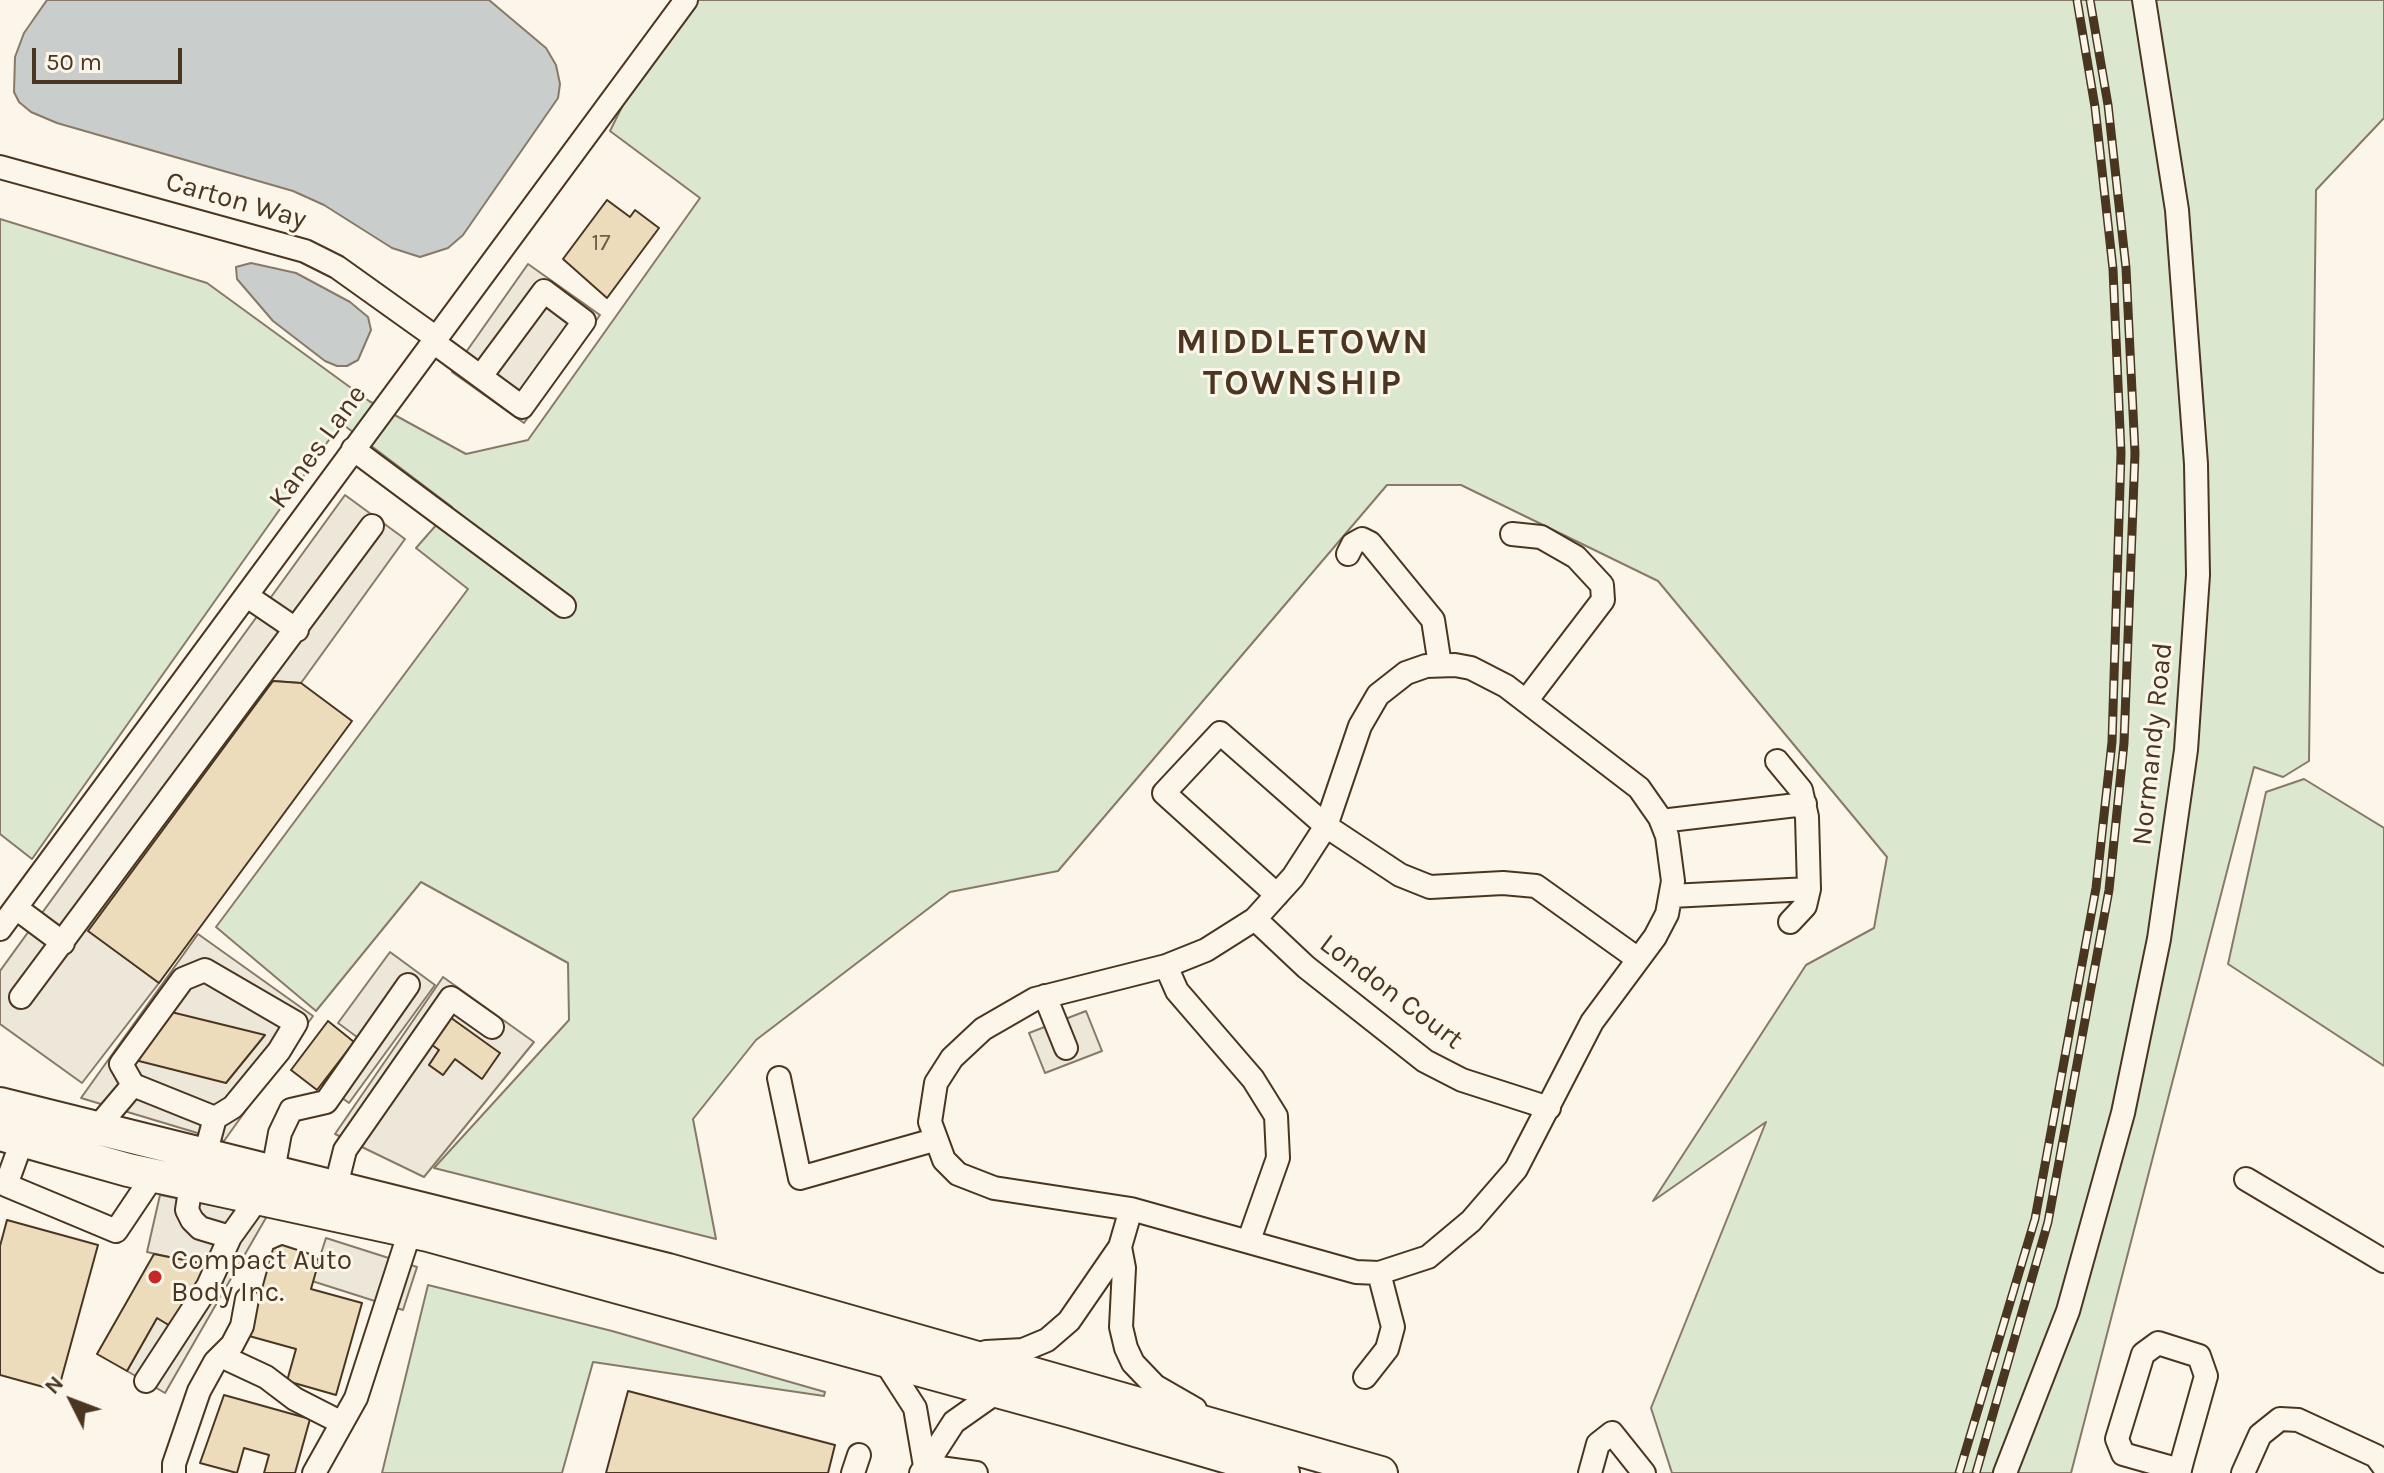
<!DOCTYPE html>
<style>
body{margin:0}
#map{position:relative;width:2384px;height:1473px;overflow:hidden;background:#fbf6e9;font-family:Karla,sans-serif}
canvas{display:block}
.north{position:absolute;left:32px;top:1361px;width:80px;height:80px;-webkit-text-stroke:6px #fbf6e9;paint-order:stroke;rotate:312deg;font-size:22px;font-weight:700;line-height:32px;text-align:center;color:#4a3520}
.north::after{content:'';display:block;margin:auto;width:28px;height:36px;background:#4a3520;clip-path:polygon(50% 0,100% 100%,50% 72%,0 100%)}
.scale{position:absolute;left:32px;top:48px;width:150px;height:36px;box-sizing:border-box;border:4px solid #4a3520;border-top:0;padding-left:10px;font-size:24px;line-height:28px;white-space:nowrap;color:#4a3520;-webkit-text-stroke:6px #fbf6e9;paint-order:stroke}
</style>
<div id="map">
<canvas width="2384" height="1473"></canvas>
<div class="north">N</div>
<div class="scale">50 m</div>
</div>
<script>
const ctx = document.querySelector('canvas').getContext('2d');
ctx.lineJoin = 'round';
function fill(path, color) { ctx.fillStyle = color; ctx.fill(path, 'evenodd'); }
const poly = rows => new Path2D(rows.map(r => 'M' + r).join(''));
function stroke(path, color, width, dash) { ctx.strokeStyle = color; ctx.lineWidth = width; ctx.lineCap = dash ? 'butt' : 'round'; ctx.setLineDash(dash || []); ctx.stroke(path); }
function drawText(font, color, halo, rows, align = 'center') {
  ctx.font = font + ' Karla,sans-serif'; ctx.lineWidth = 6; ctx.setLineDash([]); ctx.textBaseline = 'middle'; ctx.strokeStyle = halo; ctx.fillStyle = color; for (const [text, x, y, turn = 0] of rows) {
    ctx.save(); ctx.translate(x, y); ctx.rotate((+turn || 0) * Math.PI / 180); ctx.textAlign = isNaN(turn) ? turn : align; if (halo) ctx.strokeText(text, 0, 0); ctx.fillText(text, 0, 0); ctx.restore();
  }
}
const green = poly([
 [675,0,2384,0,2384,118,2316,190,2309,761,2283,777,2254,767,2071,1473,1672,1473,1651,1408,1766,1122,1653,1201,1806,965,1874,928,1887,857,1658,581,1461,485,1387,485,1058,871,950,892,756,1040,693,1119,716,1239,434,1168,569,1020,568,963,421,882,316,1011,216,927,468,589,416,548,452,507,341,423,32,859,0,834,0,219,207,283,369,401,466,454,528,440,700,198,610,131,675,0],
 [2304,779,2384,828,2384,1066,2228,964,2266,792,2304,779],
 [428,1285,612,1331,825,1392,824,1396,593,1362,562,1473,382,1473,428,1285]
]);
const parking = poly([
 [528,264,600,315,524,423,452,372,528,264],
 [345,495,405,539,301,683,273,681,89,931,159,983,82,1083,0,1024,0,971,345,495],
 [198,934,313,1016,224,1141,81,1098,198,934],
 [390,952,435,985,349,1103,323,1084,357,1037,338,1023,390,952],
 [443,977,534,1042,424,1177,335,1134,443,977],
 [439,1050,500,1053,481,1078,455,1059,443,1075,429,1065,439,1050],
 [1086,1011,1102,1051,1045,1073,1029,1033,1086,1011],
 [160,1195,267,1216,165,1393,127,1371,157,1318,176,1329,198,1292,204,1265,147,1252,160,1195],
 [326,1238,417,1267,403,1310,312,1281,326,1238]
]);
const water = poly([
 [47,0,489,0,546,48,556,65,560,84,558,98,463,235,448,248,420,257,392,248,324,205,293,191,57,123,31,112,19,102,14,92,15,57,24,33,47,0],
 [251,263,296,273,350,302,368,317,371,330,358,360,347,366,337,366,325,361,273,321,237,279,236,267,251,263]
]);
const building = poly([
 [607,200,630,217,635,210,659,228,607,298,563,259,607,200],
 [273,681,301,683,352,721,159,983,88,931,273,681],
 [167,1011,265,1035,226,1083,131,1059,167,1011],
 [447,1015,500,1053,482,1079,455,1059,443,1075,429,1065,439,1050,428,1042,447,1015],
 [328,1021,354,1042,317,1090,291,1070,328,1021],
 [7,1220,98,1245,58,1391,0,1375,0,1246,7,1220],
 [282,1245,313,1255,319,1261,311,1289,362,1303,336,1395,287,1381,296,1349,249,1336,273,1249,282,1245],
 [154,1254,204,1264,198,1292,177,1330,157,1318,127,1371,97,1354,154,1254],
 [628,1391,835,1445,828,1473,606,1473,628,1391],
 [224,1395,310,1419,295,1473,264,1473,269,1455,244,1448,237,1473,200,1463,224,1395]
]);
const minor = poly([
 [0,167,305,251,337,267,435,337],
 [432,341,522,407,584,321,544,291,481,376],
 [353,449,564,606],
 [1512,534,1541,537,1576,557,1602,585,1603,600,1526,701],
 [1348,554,1353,544,1362,539,1370,543,1433,620,1440,665],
 [247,596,297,630],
 [1455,665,1471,668,1506,686,1639,788,1660,818,1667,836,1673,881,1667,914,1655,937,1592,1022,1516,1169,1471,1221,1428,1257,1379,1273,1356,1272,1131,1209,994,1188,958,1174,944,1160,930,1122,936,1083,952,1058,983,1029,1035,999,1166,966,1206,950,1255,919,1293,877,1326,826,1360,726,1378,695,1406,673,1426,666,1455,665],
 [1661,821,1805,804],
 [1277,895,1164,793,1220,733,1326,826,1400,875,1430,887,1503,883,1536,886,1638,959],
 [1671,896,1809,889,1807,817,1801,790,1777,761],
 [16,908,63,943],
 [1255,919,1306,967,1425,1061,1462,1080,1549,1108],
 [1790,922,1805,906,1809,889],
 [0,929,686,0],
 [1166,966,1177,991,1253,1079,1276,1116,1278,1158,1249,1240],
 [1045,996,1066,1048],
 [21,997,372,526],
 [779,1078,800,1178,934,1140],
 [133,1085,121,1064,183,979,205,970,296,1023,279,1051,233,1107,215,1118],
 [95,1130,133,1085,215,1118,205,1155],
 [22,1141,6,1185,116,1231,153,1176],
 [273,1171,280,1133,291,1110,326,1102,408,985],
 [2246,1179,2384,1261],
 [191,1184,187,1210,192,1220,200,1228,230,1237],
 [336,1186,345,1150,451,998,492,1027],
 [1120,1247,1124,1268,1121,1327,1126,1348,1133,1363,1155,1386,1195,1409],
 [986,1352,1023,1350,1047,1340,1069,1321,1120,1247,1131,1209],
 [221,1356,266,1377,295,1399,342,1423],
 [884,1360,915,1408,925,1466],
 [1365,1377,1387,1349,1393,1327,1379,1273],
 [146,1381,208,1286,230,1237,258,1198],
 [925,1466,976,1473],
 [174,1473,174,1464,199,1391,215,1362,232,1345,242,1326,247,1299],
 [314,1473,356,1398,410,1231],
 [853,1473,859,1455],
 [921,1473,954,1422,998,1391],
 [1590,1473,1598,1444,1612,1433,1644,1473],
 [2005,1473,2068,1311,2123,1113,2159,939,2186,750,2198,575,2196,464,2177,210,2144,0],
 [2179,1473,2183,1458,2206,1376,2199,1356,2158,1343,2143,1354,2117,1439,2123,1454,2180,1470],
 [2243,1473,2260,1435,2280,1419,2298,1420,2376,1456,2384,1467]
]);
const highway = poly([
 [0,1104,668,1270,1381,1473],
 [0,1134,128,1170,428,1235,1070,1411,1283,1473]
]);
const rail = poly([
 [1959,1473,2035,1219,2096,888,2112,742,2121,453,2113,269,2095,107,2077,0],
 [1976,1473,2048,1222,2109,890,2124,743,2135,453,2126,268,2108,105,2090,0]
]);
const markers = [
 [155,1277,8,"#c62828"]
];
const numberNames = [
 ["17",601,243]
];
const streetNames = [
 ["Carton Way",236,201,16],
 ["Kanes Lane",318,447,-54],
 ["Normandy Road",2153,744,-84],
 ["London Court",1391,992,37]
];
const poiNames = [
 ["Compact Auto",171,1261],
 ["Body Inc.",171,1293]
];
const districtNames = [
 ["MIDDLETOWN",1303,343],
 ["TOWNSHIP",1303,384]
];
fill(green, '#dce7d0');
stroke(green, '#887966', 2);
fill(parking, '#ede7d9');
stroke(parking, '#887966', 2);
fill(water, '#c9cecd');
stroke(water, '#887966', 2);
fill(building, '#ecdcbc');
stroke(building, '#4a3520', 2);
stroke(minor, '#4a3520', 26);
stroke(highway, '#4a3520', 36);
stroke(minor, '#fbf6e9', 22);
stroke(highway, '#fbf6e9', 32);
stroke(rail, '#4a3520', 9);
stroke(rail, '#fbf6e9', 6, [18]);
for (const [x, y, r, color] of markers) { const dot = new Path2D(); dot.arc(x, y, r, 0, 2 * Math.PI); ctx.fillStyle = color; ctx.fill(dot); stroke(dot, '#fbf6e9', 3); }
drawText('24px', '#725f47', null, numberNames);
drawText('28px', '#4a3520', '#fbf6e9', streetNames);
drawText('28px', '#4a3520', '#fbf6e9', poiNames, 'left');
ctx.letterSpacing = '2px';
drawText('bold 36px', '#4a3520', '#fbf6e9', districtNames);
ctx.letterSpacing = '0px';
</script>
